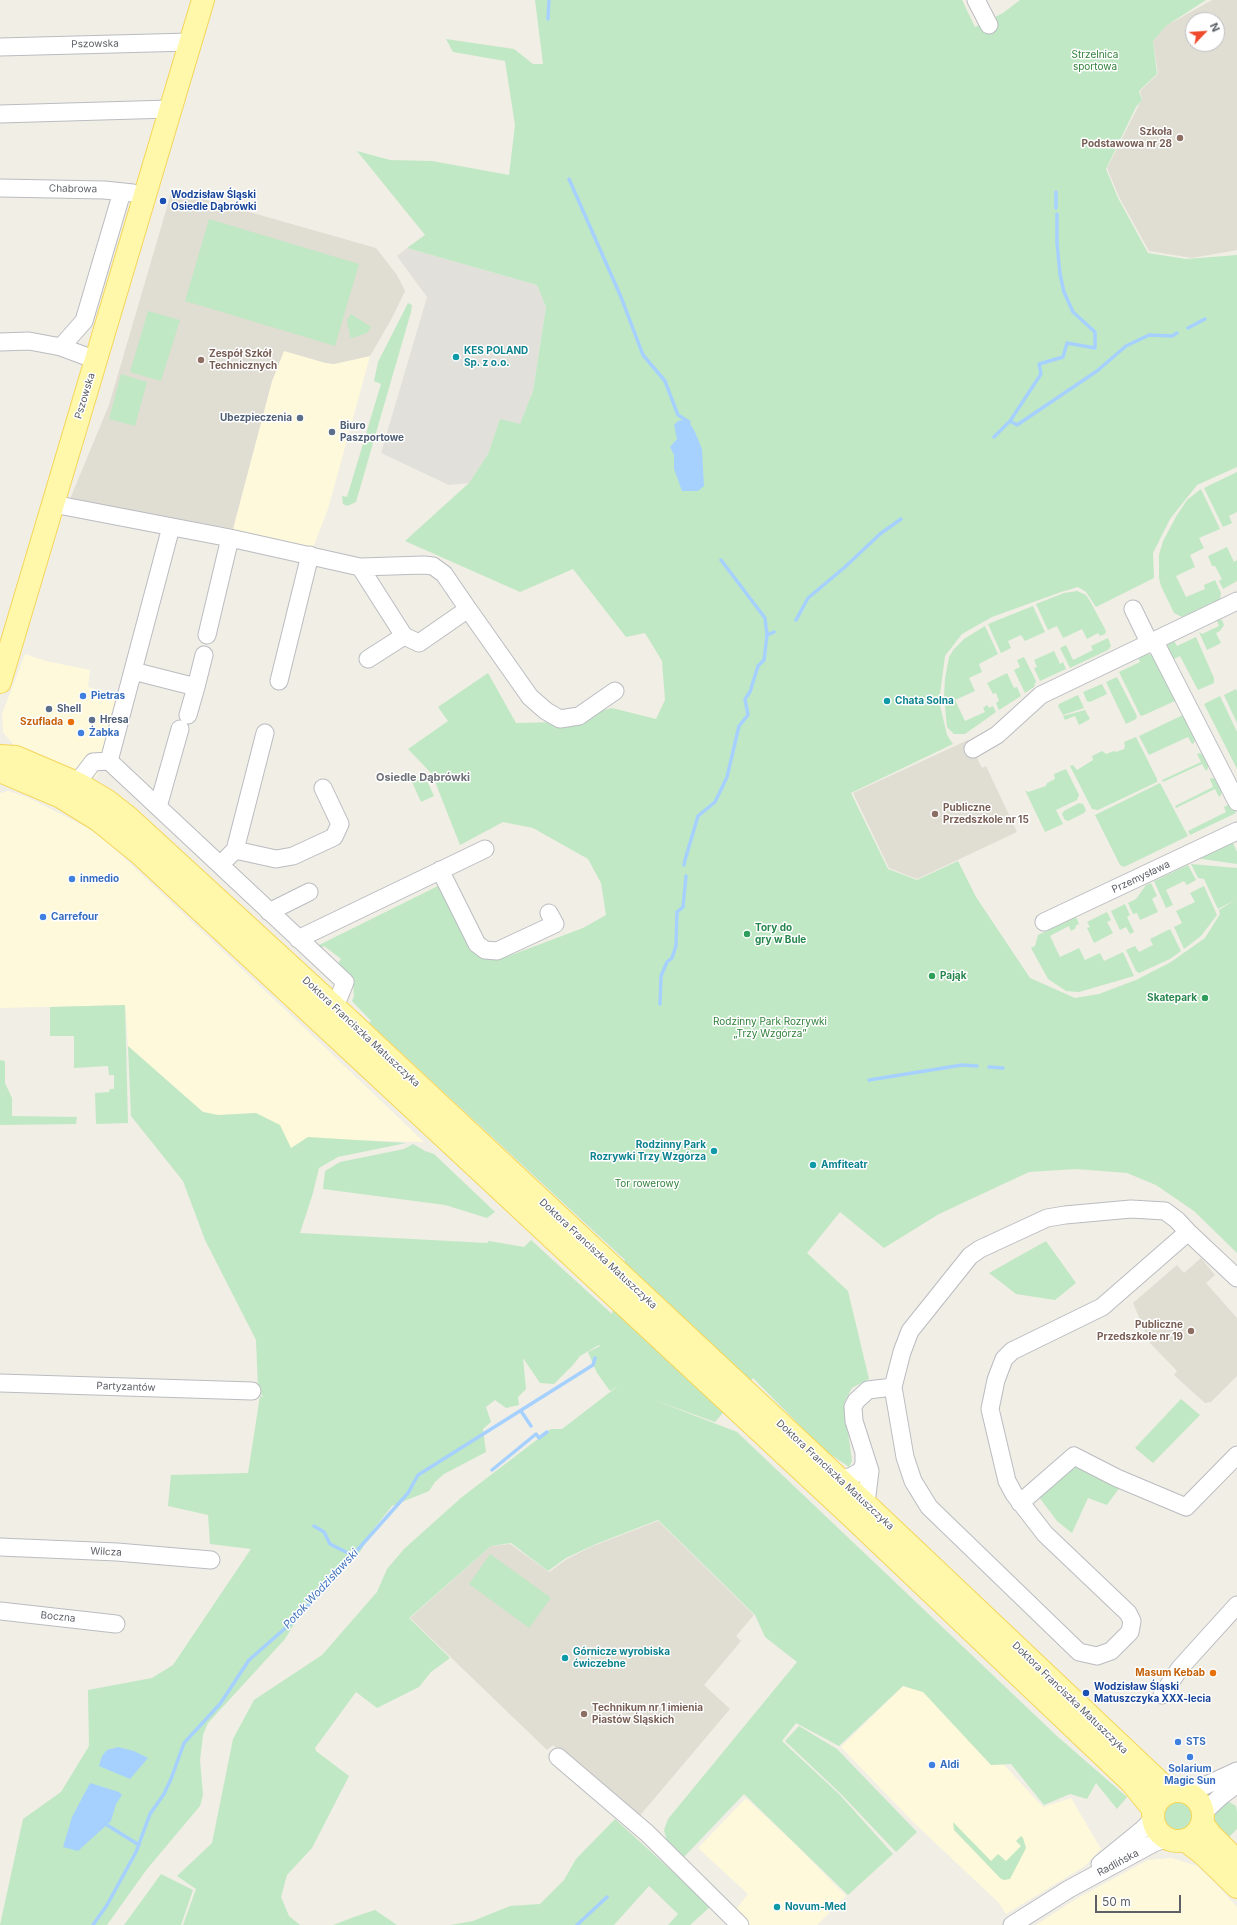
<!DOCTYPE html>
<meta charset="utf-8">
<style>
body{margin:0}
#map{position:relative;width:1237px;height:1925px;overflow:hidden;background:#f0eee5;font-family:Inter,sans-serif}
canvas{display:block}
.north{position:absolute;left:1185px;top:12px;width:40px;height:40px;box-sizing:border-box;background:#fff;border:1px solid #bebfc2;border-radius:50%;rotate:65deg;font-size:11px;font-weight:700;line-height:16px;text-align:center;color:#5d6066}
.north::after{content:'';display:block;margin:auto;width:14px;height:18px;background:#ee4b2d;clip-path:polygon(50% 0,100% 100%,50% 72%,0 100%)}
.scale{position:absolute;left:1095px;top:1895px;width:86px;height:18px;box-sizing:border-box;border:2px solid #5d6066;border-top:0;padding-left:5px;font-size:12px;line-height:14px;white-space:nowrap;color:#5d6066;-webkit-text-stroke:3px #fff;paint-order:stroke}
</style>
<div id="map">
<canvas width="1237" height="1925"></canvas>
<div class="north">N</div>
<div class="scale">50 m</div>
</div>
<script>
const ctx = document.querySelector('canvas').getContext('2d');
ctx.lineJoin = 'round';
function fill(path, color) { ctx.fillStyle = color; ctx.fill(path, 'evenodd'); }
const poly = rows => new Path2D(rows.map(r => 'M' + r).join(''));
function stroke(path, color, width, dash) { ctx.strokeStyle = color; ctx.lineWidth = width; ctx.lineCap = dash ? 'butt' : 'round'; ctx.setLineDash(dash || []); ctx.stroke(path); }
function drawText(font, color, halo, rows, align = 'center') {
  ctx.font = font + ' Inter,sans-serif'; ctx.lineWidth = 3; ctx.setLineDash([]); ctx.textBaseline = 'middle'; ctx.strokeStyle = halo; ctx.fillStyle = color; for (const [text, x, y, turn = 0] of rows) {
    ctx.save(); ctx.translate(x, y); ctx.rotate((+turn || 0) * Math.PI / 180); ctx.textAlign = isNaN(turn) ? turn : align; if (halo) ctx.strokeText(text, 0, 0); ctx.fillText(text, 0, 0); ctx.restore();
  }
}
const commercial = poly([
 [284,350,325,363,334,364,370,356,328,509,310,555,230,538,272,381],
 [25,654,46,661,90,670,88,687,122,698,109,748,96,777,17,747,13,744,3,732,2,714],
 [8,791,27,797,88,828,104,839,315,1038,424,1142,308,1139,292,1150,256,1113,218,1115,203,1112,128,1046,125,1005,0,1008,0,793],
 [903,1686,923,1692,991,1765,1004,1765,1043,1807,1071,1798,1101,1849,1085,1866,1006,1914,999,1903,912,1821,841,1747],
 [745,1799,748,1800,795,1844,846,1896,817,1925,749,1925,736,1909,748,1894,698,1848],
 [1172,1858,1197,1866,1215,1883,1237,1907,1237,1925,1036,1925,1076,1899,1148,1860]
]);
const industrial = poly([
 [407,248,537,285,546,307,533,391,520,425,500,420,488,454,469,483,449,485,381,453,427,297,397,256]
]);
const education = poly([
 [1212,0,1237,0,1237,250,1192,258,1149,251,1119,197,1107,168,1142,99,1140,91,1158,74,1153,41,1166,26],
 [1193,20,1217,20,1217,44,1193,44],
 [172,190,376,248,397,275,405,291,392,318,370,356,334,364,326,363,284,351,272,381,233,529,70,499,109,405],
 [968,740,982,768,986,766,1017,832,917,879,889,868,853,793],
 [1201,1258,1215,1275,1206,1283,1237,1318,1237,1376,1211,1402,1205,1403,1174,1375,1177,1371,1150,1343,1133,1303,1177,1265,1184,1273],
 [658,1521,754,1615,736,1636,741,1641,704,1685,730,1709,637,1819,553,1745,547,1750,410,1618,491,1546,510,1544,549,1572,567,1559,593,1546]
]);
const green = poly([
 [535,0,962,0,975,27,1003,13,1020,0,1206,0,1166,26,1153,41,1157,74,1139,91,1142,100,1136,107,1106,169,1118,198,1148,253,1186,259,1237,255,1237,467,1197,485,1170,519,1153,553,1154,578,1096,607,1086,592,1078,587,1061,592,992,617,962,634,945,656,939,701,947,735,953,744,851,793,888,869,917,880,958,861,976,897,1030,978,1075,998,1099,994,1136,980,1171,962,1205,938,1220,914,1219,910,1235,900,1218,909,1204,879,1198,878,1191,864,1237,868,1237,1253,1194,1211,1156,1185,1127,1173,1076,1169,1029,1172,939,1214,884,1248,840,1212,807,1253,848,1291,869,1379,852,1388,844,1403,852,1461,849,1467,824,1450,753,1378,715,1422,654,1400,737,1432,1058,1737,1127,1797,1117,1809,1096,1783,1087,1799,1070,1794,1044,1805,1011,1764,991,1765,923,1692,903,1686,839,1746,796,1723,782,1741,840,1795,893,1854,848,1895,744,1794,683,1858,667,1841,664,1830,668,1819,797,1662,765,1637,755,1615,658,1520,596,1544,566,1558,548,1571,511,1543,491,1546,409,1618,450,1658,431,1672,419,1687,377,1708,356,1692,315,1748,316,1751,349,1776,312,1848,287,1875,281,1897,289,1916,300,1925,183,1925,196,1889,177,1876,212,1843,233,1739,254,1700,322,1655,377,1592,387,1569,404,1549,462,1497,551,1429,562,1429,618,1386,610,1391,597,1373,588,1352,600,1346,599,1345,580,1356,573,1365,554,1384,540,1383,523,1358,526,1389,518,1397,519,1405,506,1408,495,1400,486,1407,491,1422,483,1429,486,1452,444,1474,435,1482,429,1491,392,1506,372,1531,360,1552,337,1577,332,1576,307,1603,285,1639,208,1723,203,1735,200,1760,203,1795,200,1806,147,1869,107,1925,0,1925,23,1819,61,1792,89,1746,88,1690,152,1678,173,1665,251,1549,210,1544,208,1515,168,1506,171,1475,248,1473,260,1396,263,1397,258,1389,256,1340,205,1240,183,1181,131,1116,128,1046,203,1112,218,1115,256,1113,280,1125,291,1148,308,1137,406,1143,338,1157,319,1168,313,1193,300,1233,487,1243,489,1241,524,1247,531,1240,612,1314,625,1260,369,1023,371,1021,352,1001,354,996,353,983,337,965,341,959,324,946,319,951,315,947,438,886,467,942,486,956,506,957,583,928,606,915,601,883,588,859,533,828,503,822,460,845,432,774,408,749,448,721,438,707,488,673,516,723,558,722,612,708,656,719,665,700,662,661,645,633,626,637,573,569,520,592,405,541,469,483,488,454,500,419,520,424,533,391,546,307,537,285,407,248,425,235,357,151,390,160,432,161,509,175,515,125,505,61,453,52,446,39,514,49,533,64,543,64],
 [209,219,359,264,335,346,185,301],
 [408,303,412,305,411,312,356,502,347,506,343,504,342,496,347,497,381,384,374,381,378,362],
 [148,311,180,320,161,381,130,372],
 [351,314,371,327,367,333,352,338,350,337,347,320],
 [121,374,147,382,135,426,109,419],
 [1237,472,1237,512,1229,516,1232,523,1223,527,1204,488],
 [1201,489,1220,529,1199,538,1204,548,1190,555,1195,567,1176,576,1186,597,1205,589,1204,585,1215,580,1221,593,1220,599,1182,617,1174,613,1161,586,1159,578,1159,555,1163,541,1177,515,1187,500],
 [1227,547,1234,562,1237,560,1237,581,1223,589,1219,581,1222,579,1215,566,1212,566,1208,556],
 [1077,591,1086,595,1090,601,1106,631,1105,634,1100,636,1098,633,1087,639,1082,629,1063,638,1057,626,1048,630,1036,604,1064,593],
 [1033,606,1045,632,1025,641,1021,635,1008,641,1011,648,1001,653,988,624],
 [1216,618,1222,620,1224,625,1220,631,1216,633,1221,643,1207,650,1199,632,1202,634,1219,626],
 [985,626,998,654,979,664,982,672,969,678,975,691,955,700,965,721,985,712,983,708,987,705,989,708,993,706,996,712,965,734,954,734,947,727,944,697,945,679,949,657,954,649,964,639],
 [1196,637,1214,678,1214,683,1198,690,1180,656,1170,661,1166,649,1168,645,1173,639,1177,646],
 [1108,638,1111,646,1108,650,1070,668,1060,648,1066,645,1073,660,1093,650,1091,646],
 [1054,651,1060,664,1063,662,1066,669,1040,681,1034,668,1037,667,1034,660],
 [1147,653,1155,657,1177,700,1142,716,1140,715,1119,672,1140,662,1137,655],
 [1024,657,1036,681,1034,687,1025,693,1014,670,1020,667,1017,660],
 [1007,673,1014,688,1017,687,1021,696,999,710,996,703,999,701,996,693,993,694,987,683],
 [1117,677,1137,716,1136,719,1126,724,1106,682],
 [1102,684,1107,694,1090,702,1087,701,1083,692],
 [1236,689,1237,692,1237,723,1224,695],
 [1078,695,1084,708,1063,715,1058,706,1059,704],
 [1220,696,1237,732,1237,769,1204,704],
 [1085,710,1090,719,1079,725,1075,716,1065,720,1063,716],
 [1185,714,1196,736,1194,743,1192,744,1188,737,1149,755,1139,736],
 [1136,737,1157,779,1157,782,1098,810,1092,809,1070,766,1073,765,1077,770,1093,760,1092,756,1102,751,1106,754,1114,751,1116,752,1124,749,1125,746,1124,742],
 [1199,753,1206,756,1210,763,1207,770,1206,771,1202,764,1163,782,1162,780,1201,762,1197,754],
 [1066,769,1079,795,1077,800,1056,810,1063,824,1045,832,1025,790,1028,792,1046,786,1047,783,1055,779,1054,774],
 [424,774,434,796,421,802,411,780],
 [1212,778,1220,781,1223,788,1221,795,1219,797,1215,789,1176,808,1175,806,1213,787,1210,779],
 [1160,783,1188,836,1124,867,1120,865,1095,815],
 [1079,803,1083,804,1086,810,1084,813,1068,821,1065,820,1062,814,1064,811],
 [1230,804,1236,813,1190,835,1188,831,1226,812,1224,807],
 [1232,841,1237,852,1237,864,1195,858],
 [1188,865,1196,880,1187,885,1184,881,1166,890,1173,905,1166,908,1154,881],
 [1151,883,1157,896,1152,899,1158,912,1140,920,1137,913,1133,914,1128,903,1136,899,1146,885],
 [1204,886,1217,915,1201,936,1184,949,1174,927,1182,923,1176,911,1195,902,1190,893],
 [1125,904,1130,915,1127,917,1134,932,1130,934,1126,927,1120,930,1111,911],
 [1107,912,1111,920,1107,922,1113,933,1094,943,1087,928,1090,927,1087,922],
 [1076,917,1079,924,1075,926,1076,928,1071,931,1069,926,1050,936,1060,957,1079,948,1085,960,1100,953,1104,961,1123,952,1134,976,1079,992,1066,991,1048,979,1031,948,1035,946,1038,935],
 [1170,929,1181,951,1170,959,1139,973,1136,971,1126,950,1135,946,1139,952,1153,945,1150,939],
 [125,1005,128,1123,96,1124,95,1093,109,1092,110,1089,114,1089,114,1075,109,1075,108,1066,74,1068,74,1036,50,1036,50,1007],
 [0,1060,5,1061,5,1083,12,1098,12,1116,77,1117,76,1124,0,1125],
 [413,1144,425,1151,434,1154,495,1212,487,1218,445,1205,323,1189,325,1171,340,1162,404,1149],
 [1046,1241,1076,1283,1055,1300,1016,1294,989,1273],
 [1181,1399,1200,1415,1153,1463,1135,1448],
 [1071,1465,1120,1487,1107,1505,1088,1498,1072,1533,1057,1521,1039,1497],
 [490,1554,551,1598,529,1628,469,1584],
 [799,1726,837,1749,917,1832,896,1852,842,1795,785,1741],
 [1224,1799,1236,1806,1237,1812,1237,1829,1225,1841,1213,1823,1213,1815],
 '1162 1816a15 15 0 1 1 30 0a15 15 0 1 1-30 0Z',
 [615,1819,671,1870,710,1907,690,1925,668,1925,678,1914,649,1886,614,1925,450,1925,473,1921,510,1906,540,1904,564,1880,576,1859],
 [953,1822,991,1861,998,1854,1006,1861,1021,1846,1016,1841,1021,1836,1023,1838,1026,1848,1010,1879,1004,1880,1001,1879,954,1830],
 [161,1874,193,1890,181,1925,124,1925],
 [375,1910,397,1925,333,1925,354,1917]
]);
const water = poly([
 [683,420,689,422,695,432,702,449,704,486,698,491,682,491,674,469,674,455,670,447,677,439,674,425,678,421],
 [118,1747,134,1751,148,1758,130,1779,99,1766,102,1756,107,1750],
 [90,1783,119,1792,122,1795,116,1804,111,1821,78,1851,63,1847,72,1817]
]);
const stream = poly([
 [548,19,549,0],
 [569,179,621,297,643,355,665,381,678,415,689,422],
 [1056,192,1056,208],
 [1188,328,1205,319],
 [1010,421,1017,425,1097,371,1126,346,1149,335,1172,336,1177,333],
 [994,437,1010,421,1041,374,1039,364,1063,357,1067,343,1095,348,1095,332,1073,312,1064,292,1060,274,1057,243,1057,214],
 [796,620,808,598,845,567,880,534,901,519],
 [767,635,774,632],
 [684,865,685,860,698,816,715,802,727,777,739,726,748,715,745,699,750,692,758,666,764,660,767,635,765,618,721,560],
 [660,1004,661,976,667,962,672,958,676,946,677,912,683,907,686,876],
 [989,1067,1003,1068],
 [869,1080,962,1065,977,1066],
 [521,1411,531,1426],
 [492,1470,536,1434,539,1438,547,1432],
 [314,1526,324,1532,330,1544,352,1555],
 [107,1825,139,1845],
 [93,1925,107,1905,136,1852,150,1814,164,1794,171,1779,184,1743,220,1704,249,1660,297,1618,408,1493,418,1475,593,1365,595,1358],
 [577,1925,607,1897]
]);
const minor = poly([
 [976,0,989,25],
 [0,47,190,42],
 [0,114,170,109],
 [0,188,104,190,133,193],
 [0,342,29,341,61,347,96,360],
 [61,347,84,321,122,192],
 [53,504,230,538,360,567,404,636,419,643,468,609,530,697,546,711,560,719,579,716,615,691],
 [360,567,424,565,433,566,444,574,468,609],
 [1133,609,1150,644],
 [207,635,230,538],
 [1155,642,1237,802],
 [368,659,404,636],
 [133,671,196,687,204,655],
 [279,681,310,555],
 [188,715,196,687],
 [973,749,997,735,1041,695,1237,601],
 [109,761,171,527],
 [77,783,93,762,109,761,345,982,335,1007,328,1015],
 [158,807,180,729],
 [235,850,276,859,293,856,334,837,340,824,323,788],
 [227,858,235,850,265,733],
 [440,870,477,944,485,950,497,951,555,924,549,913],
 [269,912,309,892],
 [1044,922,1237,831],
 [298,939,485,849],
 [1188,1232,1102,1307,1012,1351,1004,1359,996,1380,990,1409,1007,1481,1014,1494,1045,1534,1128,1613,1132,1621,1130,1632,1111,1651,1097,1656,1079,1652,929,1507,913,1481,905,1457,893,1387,902,1352,910,1331,970,1256,980,1249,1047,1218,1065,1215,1131,1209,1165,1211,1177,1220,1188,1232,1237,1278],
 [0,1383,252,1391],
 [838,1478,850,1477,861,1471,864,1464,864,1452],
 [1020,1503,1074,1456,1117,1478,1186,1507,1237,1455],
 [855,1510,867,1495,870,1471,854,1421,853,1407,856,1401,868,1390,893,1387],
 [0,1547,117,1552,211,1560],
 [0,1611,116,1624],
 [1162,1695,1180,1668,1237,1605],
 [558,1757,647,1833,740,1925],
 [1189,1793,1237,1771],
 [1203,1813,1220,1797,1237,1784],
 [1100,1864,1143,1829,1153,1819],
 [1012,1925,1069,1889,1154,1843,1167,1838]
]);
const major = poly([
 [0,682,203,0],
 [0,756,16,757,77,783,106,800,129,818,335,1007,814,1455,1170,1792],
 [0,771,61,797,98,820,140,854,851,1516,1131,1782,1153,1809],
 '1153 1816a25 25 0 1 1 50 0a25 25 0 1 1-50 0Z',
 [1202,1823,1211,1835,1237,1861],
 [1185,1840,1203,1854,1237,1887]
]);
const markers = [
 [1180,138,4,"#8d6e63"],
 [163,201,4,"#1a4fb4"],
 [456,357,4,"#0f9aa8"],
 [201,360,4,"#8d6e63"],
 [300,418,4,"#5c6f8a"],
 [332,432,4,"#5c6f8a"],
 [83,696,4,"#3f7fe0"],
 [887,701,4,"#0f9aa8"],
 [49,709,4,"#5c6f8a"],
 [92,720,4,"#5c6f8a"],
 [71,722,4,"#e8710a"],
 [81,733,4,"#3f7fe0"],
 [935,814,4,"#8d6e63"],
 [72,879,4,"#3f7fe0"],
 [43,917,4,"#3f7fe0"],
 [747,934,4,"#2e9e5b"],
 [932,976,4,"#2e9e5b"],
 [1205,998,4,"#2e9e5b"],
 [714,1151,4,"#0f9aa8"],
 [813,1165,4,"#0f9aa8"],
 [1191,1331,4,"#8d6e63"],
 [565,1658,4,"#0f9aa8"],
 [1213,1673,4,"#e8710a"],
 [1086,1693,4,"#1a4fb4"],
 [584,1714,4,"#8d6e63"],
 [1178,1742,4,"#3f7fe0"],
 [1190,1757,4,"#3f7fe0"],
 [932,1765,4,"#3f7fe0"],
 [777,1907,4,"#0f9aa8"]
];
const streetNames = [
 ["Pszowska",95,44,-1],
 ["Chabrowa",73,189,1],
 ["Pszowska",85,396,-73],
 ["Przemysława",1141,877,-25],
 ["Doktora Franciszka Matuszczyka",361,1032,43],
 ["Doktora Franciszka Matuszczyka",598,1254,43],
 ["Partyzantów",126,1387,2],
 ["Doktora Franciszka Matuszczyka",835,1475,43],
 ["Wilcza",106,1552,3],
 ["Boczna",58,1617,6],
 ["Doktora Franciszka Matuszczyka",1070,1698,44],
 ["Radlińska",1118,1863,-28]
];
const parkNames = [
 ["Strzelnica",1095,55],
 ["sportowa",1095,67],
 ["Rodzinny Park Rozrywki",770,1022],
 ["„Trzy Wzgórza”",770,1034],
 ["Tor rowerowy",647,1184]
];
const educationNames = [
 ["Szkoła",1172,132,"right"],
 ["Podstawowa nr 28",1172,144,"right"],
 ["Zespół Szkół",209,354],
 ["Technicznych",209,366],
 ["Publiczne",943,808],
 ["Przedszkole nr 15",943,820],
 ["Publiczne",1183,1325,"right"],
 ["Przedszkole nr 19",1183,1337,"right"],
 ["Technikum nr 1 imienia",592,1708],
 ["Piastów Śląskich",592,1720]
];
const transitNames = [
 ["Wodzisław Śląski",171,195],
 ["Osiedle Dąbrówki",171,207],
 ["Wodzisław Śląski",1094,1687],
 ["Matuszczyka XXX-lecia",1094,1699]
];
const cultureNames = [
 ["KES POLAND",464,351],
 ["Sp. z o.o.",464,363],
 ["Chata Solna",895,701],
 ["Rodzinny Park",706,1145,"right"],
 ["Rozrywki Trzy Wzgórza",706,1157,"right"],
 ["Amfiteatr",821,1165],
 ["Górnicze wyrobiska",573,1652],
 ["ćwiczebne",573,1664],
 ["Novum-Med",785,1907]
];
const serviceNames = [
 ["Ubezpieczenia",292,418,"right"],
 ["Biuro",340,426],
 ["Paszportowe",340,438],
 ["Shell",57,709],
 ["Hresa",100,720]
];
const shopNames = [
 ["Pietras",91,696],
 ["Żabka",89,733],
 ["inmedio",80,879],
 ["Carrefour",51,917],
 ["STS",1186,1742],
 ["Aldi",940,1765],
 ["Solarium",1190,1769,"center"],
 ["Magic Sun",1190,1781,"center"]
];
const foodNames = [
 ["Szuflada",63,722],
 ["Masum Kebab",1205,1673]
];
const leisureNames = [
 ["Tory do",755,928],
 ["gry w Bule",755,940],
 ["Pająk",940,976],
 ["Skatepark",1197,998,"right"]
];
const neighbourhoodNames = [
 ["Osiedle Dąbrówki",423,778]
];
const waterNames = [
 ["Potok Wodzisławski",321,1589,-47]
];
fill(commercial, '#fff9db');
fill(industrial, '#e1e0da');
fill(education, '#e0ddd3');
fill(green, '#c1e8c4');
fill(water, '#a6d1ff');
stroke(stream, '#a6d1ff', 3.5);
stroke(minor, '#babcc1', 19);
stroke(major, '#f5d659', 24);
stroke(minor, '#fff', 17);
stroke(major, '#fff8ab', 22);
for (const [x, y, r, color] of markers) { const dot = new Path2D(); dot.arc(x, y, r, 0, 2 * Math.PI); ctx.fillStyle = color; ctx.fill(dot); stroke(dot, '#fff', 1.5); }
drawText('10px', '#5d6066', '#fff', streetNames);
drawText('10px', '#31813b', '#fff', parkNames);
drawText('bold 10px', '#785e54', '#fff', educationNames, 'left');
drawText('bold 10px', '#164399', '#fff', transitNames, 'left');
drawText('bold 10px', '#0d838f', '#fff', cultureNames, 'left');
drawText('bold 10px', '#4e5e75', '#fff', serviceNames, 'left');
drawText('bold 10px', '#366cbe', '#fff', shopNames, 'left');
drawText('bold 10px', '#c56008', '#fff', foodNames, 'right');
drawText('bold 10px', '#27864d', '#fff', leisureNames, 'left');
drawText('bold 11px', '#6e7278', '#fff', neighbourhoodNames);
drawText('italic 11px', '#4174be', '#fff', waterNames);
</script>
